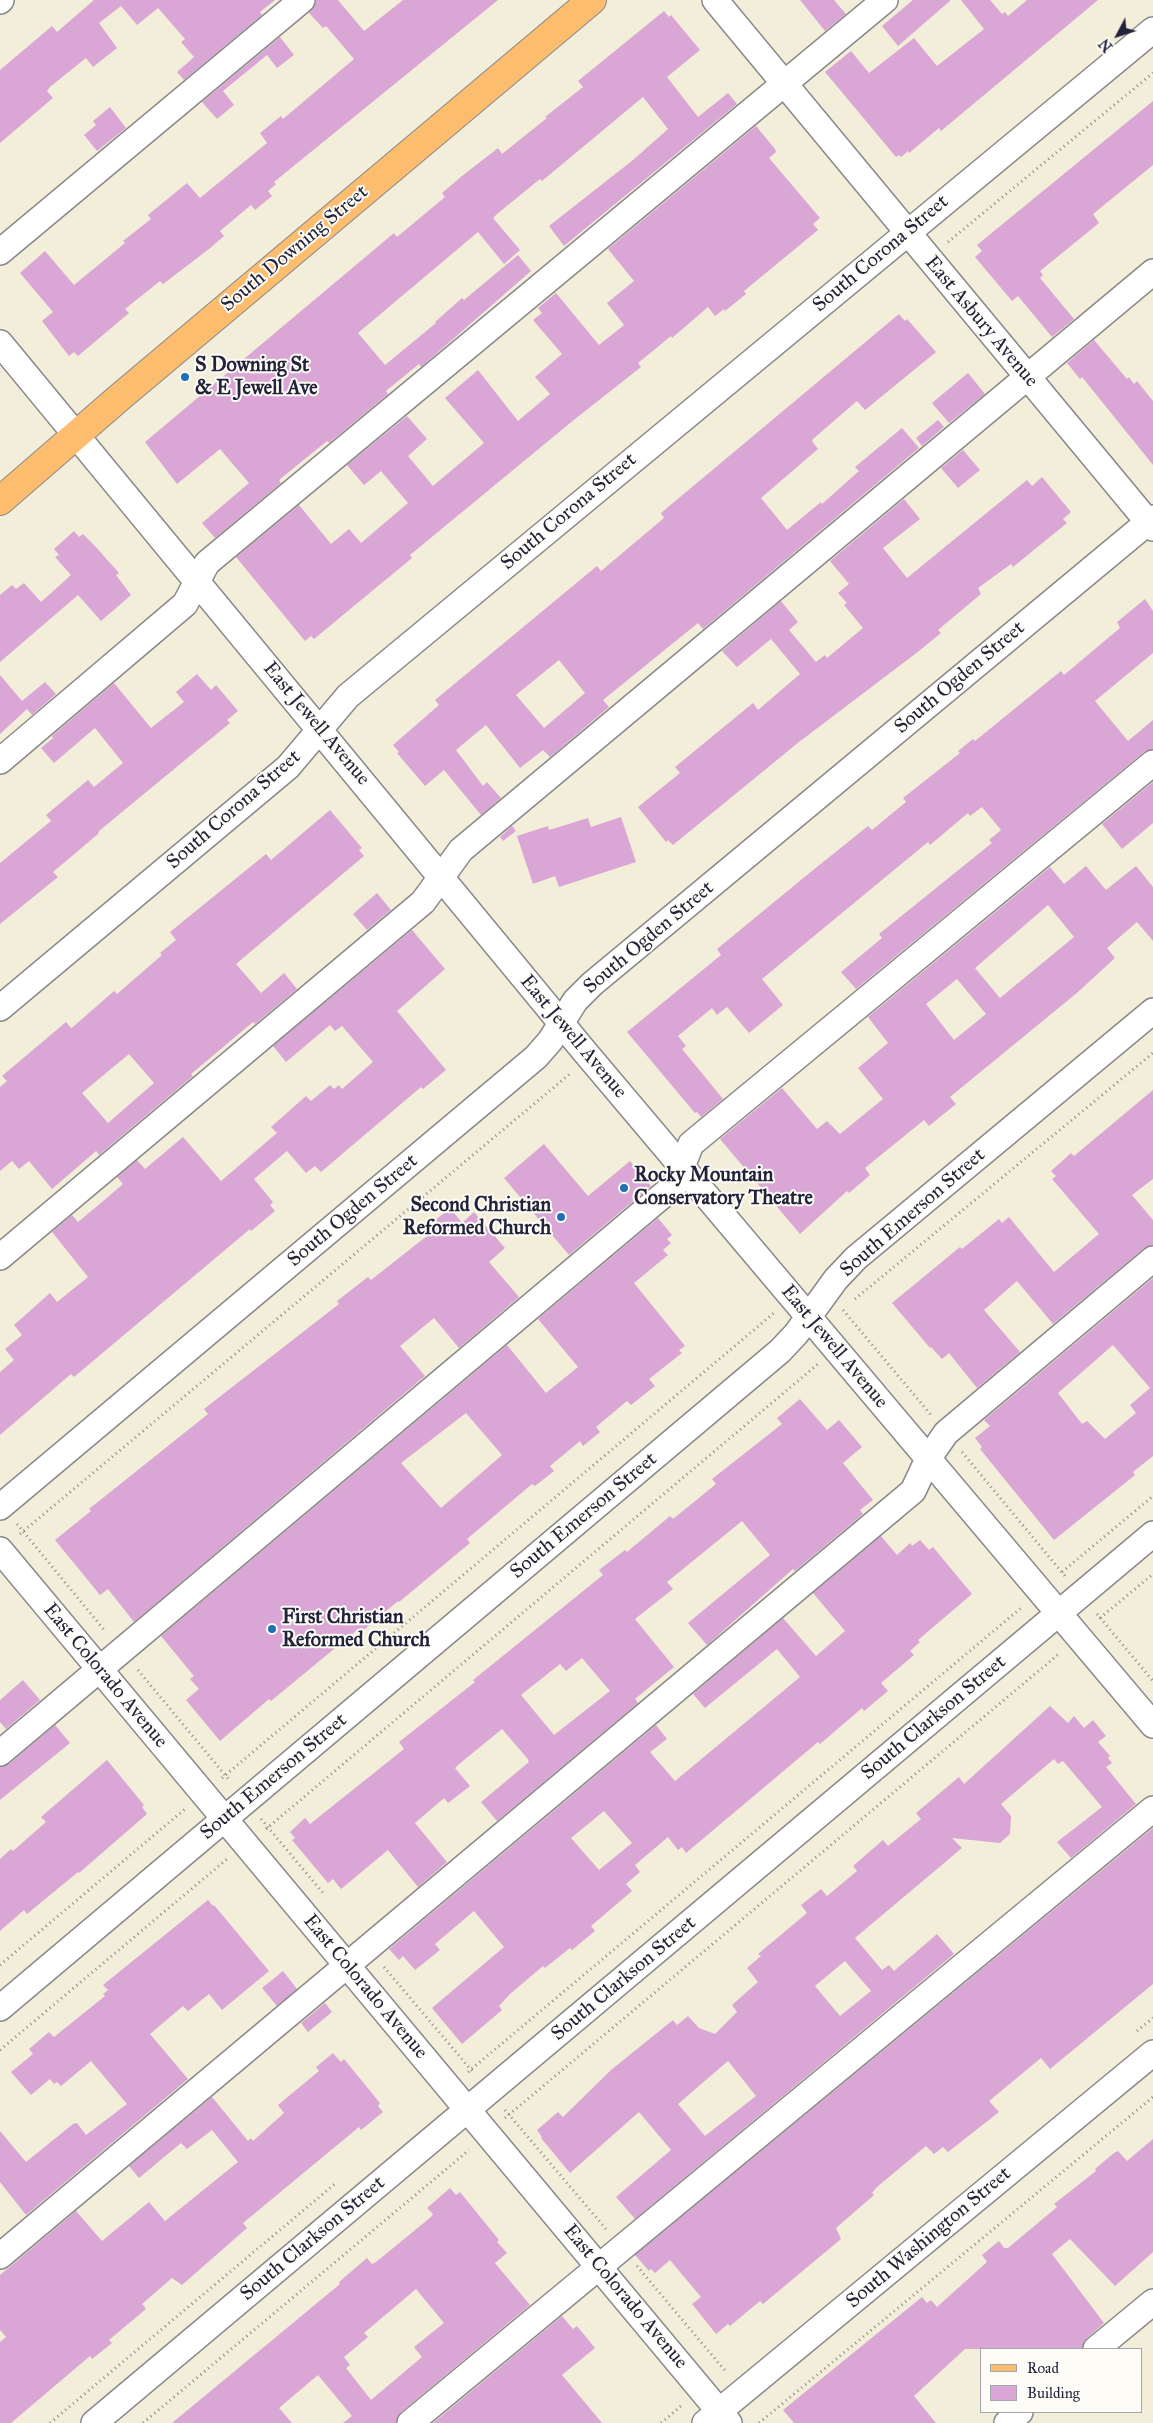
<!DOCTYPE html>
<style>
body{margin:0}
#map{position:relative;width:1153px;height:2423px;overflow:hidden;background:#f3eed9;font-family:"IM FELL Great Primer",serif}
canvas{display:block}
.legend{position:absolute;left:980px;top:2348px;width:162px;height:65px;box-sizing:border-box;background:#fdfcf7;border:1px solid #a5a5ac;margin:0;padding:6px 9px;list-style:none;font-size:15px;color:#22223b}
.legend li{display:flex;align-items:center;gap:10px;height:25px}
.legend b{width:25px;border:1px solid #a5a5ac}
.north{position:absolute;left:1093px;top:10px;width:50px;height:50px;-webkit-text-stroke:4px #fdfcf7;paint-order:stroke;rotate:230deg;font-size:14px;font-weight:700;line-height:20px;text-align:center;color:#22223b}
.north::after{content:'';display:block;margin:auto;width:18px;height:22px;background:#22223b;clip-path:polygon(50% 0,100% 100%,50% 72%,0 100%)}
</style>
<div id="map">
<canvas width="1153" height="2423"></canvas>
<ul class="legend">
<li><b style="height:6px;background:#fcbd6e"></b>Road</li>
<li><b style="height:14px;background:#d9a6d5"></b>Building</li>
</ul>
<div class="north">N</div>
</div>
<script>
const ctx = document.querySelector('canvas').getContext('2d');
ctx.lineJoin = 'round';
function fill(path, color) { ctx.fillStyle = color; ctx.fill(path, 'evenodd'); }
const poly = rows => new Path2D(rows.map(r => 'M' + r).join(''));
function stroke(path, color, width, dash) { ctx.strokeStyle = color; ctx.lineWidth = width; ctx.lineCap = dash ? 'butt' : 'round'; ctx.setLineDash(dash || []); ctx.stroke(path); }
function drawText(font, color, halo, rows, align = 'center') {
  ctx.font = font + ' "IM FELL Great Primer",serif'; ctx.lineWidth = 4; ctx.setLineDash([]); ctx.textBaseline = 'middle'; ctx.strokeStyle = halo; ctx.fillStyle = color; for (const [text, x, y, turn = 0] of rows) {
    ctx.save(); ctx.translate(x, y); ctx.rotate((+turn || 0) * Math.PI / 180); ctx.textAlign = isNaN(turn) ? turn : align; if (halo) ctx.strokeText(text, 0, 0); ctx.fillText(text, 0, 0); ctx.restore();
  }
}
const building = poly([
 [94,0,275,0,260,12,262,15,184,80,177,72,194,57,181,42,185,39,158,8,137,25,121,6,99,23,117,48,93,67,86,58,50,87,47,91,53,98,0,143,0,70,52,26,57,32],
 [316,0,338,0,364,31,403,0,498,0,274,182,276,184,268,191,272,196,255,210,251,205,220,231,224,236,209,249,163,284,160,281,125,309,129,313,78,356,74,352,69,356,42,321,53,312,20,273,45,251,74,285,125,243,123,241,151,219,148,215,187,183,200,198,267,143,260,133,281,116,283,119,354,59,326,26,323,28,309,13,315,5],
 [800,0,834,0,846,14,825,31],
 [913,0,951,0,898,46,882,26],
 [961,0,990,0,1002,14,1005,12,1008,16,1027,0,1098,0,941,131,939,128,909,153,908,151,901,157,899,155,896,157,825,72,851,51,869,73,914,38,937,66,984,29],
 [664,11,669,17,671,15,700,50,667,77,698,117,728,93,737,104,564,246,549,226,633,160,668,129,643,97,542,181,540,179,497,214,493,218,520,250,504,264,478,232,358,333,385,365,436,323,435,322,462,298,464,300,518,255,531,271,421,367,419,364,386,391,388,394,329,443,327,441,279,480,281,483,215,538,202,523,249,483,220,449,177,484,145,442,394,233,397,237,445,197,442,193,462,176,498,148,502,154,547,118,545,117,583,87,578,81],
 [280,37,294,55,277,68,267,55,223,91,234,105,217,119,202,102],
 [1153,101,1153,165,1093,214,1099,223,1040,271,1043,275,1040,278,1074,319,1052,337,1018,296,1012,301,975,257,982,251,977,245],
 [110,107,126,128,97,151,84,135,96,125,93,121],
 [756,126,775,149,776,152,769,158,820,218,813,224,818,230,744,291,746,294,725,311,724,309,715,316,708,307,672,338,671,336,638,363,641,367,575,419,410,555,412,558,314,639,311,636,305,641,236,557,299,505,331,544,349,529,361,543,408,503,381,471,364,485,347,465,407,416,427,439,408,456,433,486,484,443,445,398,478,370,518,421,550,394,535,377,562,354,533,320,542,313,538,308,556,293,599,345,624,325,607,303,634,281,608,249],
 [899,314,905,321,907,319,936,352,865,410,857,401,813,439,812,441,818,449,761,498,787,530,821,502,822,504,859,471,855,467,902,428,919,448,703,629,698,623,603,700,609,707,550,757,543,750,520,768,486,725,456,750,483,786,487,782,501,798,481,815,444,770,425,786,397,753,399,752,393,745,439,705,435,700,597,566,601,571,664,518,661,513],
 [559,660,585,693,544,728,516,695],
 [1094,340,1127,379,1129,377,1134,384,1137,381,1153,401,1153,465,1082,377,1080,379,1067,363],
 [968,373,985,394,949,423,932,403],
 [938,420,944,427,922,446,916,438],
 [963,450,980,470,958,488,941,468],
 [1042,477,1071,512,1063,519,1067,523,1013,567,1011,564,978,588,981,594,938,630,941,633,919,651,799,742,673,845,668,840,666,842,638,807,680,773,675,767,753,703,758,710,800,674,771,639,737,667,722,651,781,601,798,622,789,630,816,662,825,655,827,658,863,628,844,605,847,603,838,593,849,584,830,561,904,499,920,519,883,548,907,578,1027,480,1032,486],
 [74,531,79,537,83,534,94,545,119,573,116,575,131,595,101,621,78,595,0,662,0,595,12,585,16,589,24,583,41,602,71,575,55,557,59,555,54,549],
 [1145,599,1153,611,1153,653,1095,701,1128,741,1153,720,1153,749,1144,752,856,989,841,972,882,938,879,934,992,843,989,840,1001,830,982,807,970,816,968,813,930,845,928,842,762,979,783,1005,749,1033,727,1007,717,1015,712,1008,678,1036,686,1046,682,1049,723,1099,701,1117,697,1112,695,1113,627,1032,721,955,717,949,807,875,868,826,872,830,906,802,903,798,960,753,958,751,973,739,975,741,1061,671,1064,675,1120,628,1117,622],
 [197,674,211,690,216,685,238,711,227,720,230,723,99,831,98,834,53,872,58,877,0,924,0,863,51,821,46,815,88,780,94,787,123,763,95,728,54,763,41,748,53,738,52,736,114,683,151,728,184,702,176,692],
 [0,675,22,701,45,682,56,694,32,715,27,709,0,734],
 [1153,782,1153,823,1122,849,1102,824],
 [330,810,362,848,359,850,364,856,236,964,261,993,284,973,297,989,255,1024,253,1022,191,1074,193,1076,99,1155,96,1151,52,1189,29,1161,19,1169,12,1161,0,1171,0,1087,7,1081,2,1076,66,1022,71,1028,74,1026,114,991,117,994,162,955,160,953,176,940,170,932,266,854,271,860],
 [129,1054,154,1083,108,1123,82,1093],
 [621,817,636,862,559,887,555,876,533,884,517,836,548,826,549,830,588,818,591,827],
 [512,826,516,831,503,841,500,837],
 [1086,866,1106,890,1136,866,1153,887,1153,941,1137,922,1107,948,1115,958,1078,992,950,1097,956,1104,929,1126,924,1120,865,1168,870,1175,849,1193,847,1191,800,1234,720,1139,782,1088,817,1129,827,1121,840,1134,883,1099,858,1068,888,1043,868,1017,1050,867,1064,884],
 [1048,905,1074,937,1000,998,975,968],
 [957,979,986,1014,954,1040,926,1004],
 [377,893,391,910,367,930,353,914],
 [412,930,445,969,397,1011,446,1070,423,1089,421,1087,321,1172,315,1166,306,1173,287,1151,254,1179,273,1202,270,1205,275,1211,251,1231,250,1229,74,1377,71,1374,0,1435,0,1372,14,1360,5,1349,22,1335,14,1325,50,1293,57,1302,88,1277,52,1232,72,1215,78,1222,102,1202,123,1184,117,1177,137,1160,145,1169,183,1137,221,1181,277,1133,271,1127,306,1096,311,1101,330,1085,334,1089,339,1085,342,1089,373,1062,342,1026,335,1031,330,1025,286,1062,273,1046],
 [1153,1090,1153,1179,1132,1195,1153,1220,1153,1245,1144,1248,1053,1324,1017,1281,984,1310,1020,1352,977,1388,949,1353,942,1359,931,1347,930,1348,892,1303,960,1247,962,1249,999,1219,1002,1223,1009,1217,1054,1272,1099,1234,1052,1179,1056,1176,1051,1171,1071,1153,1074,1156],
 [544,1144,588,1196,630,1161,651,1186,569,1255,504,1178],
 [450,1208,462,1223,474,1212,505,1248,489,1262,519,1297,459,1348,434,1318,400,1346,425,1376,134,1622,108,1589,100,1595,55,1540,91,1511,89,1509,208,1414,204,1409,339,1304,337,1301,368,1277,371,1280,432,1232,427,1227],
 [658,1218,672,1235,667,1239,671,1243,663,1250,668,1255,634,1283,685,1346,679,1350,682,1353,649,1379,655,1386,631,1405,627,1401,596,1427,600,1432,583,1446,580,1441,550,1466,554,1471,535,1486,532,1484,467,1539,470,1543,399,1602,398,1601,360,1633,357,1630,271,1701,269,1699,220,1741,186,1700,199,1689,190,1679,194,1676,161,1636,507,1345,546,1393,578,1367,538,1319],
 [466,1413,502,1455,441,1508,401,1463],
 [1153,1278,1153,1456,1133,1472,1135,1475,1054,1540,980,1449,982,1447,975,1438,990,1426,984,1420],
 [1113,1345,1150,1388,1130,1405,1136,1413,1105,1439,1087,1421,1082,1424,1058,1393],
 [800,1399,827,1430,839,1420,862,1447,843,1463,873,1500,860,1510,863,1514,795,1571,793,1569,707,1645,688,1623,770,1555,742,1521,667,1582,673,1589,635,1619,674,1667,635,1699,638,1703,497,1821,481,1802,529,1762,527,1758,502,1729,458,1765,455,1768,470,1786,448,1803,444,1798,415,1823,447,1862,418,1887,388,1850,341,1889,333,1879,328,1883,292,1840,295,1838,290,1832,305,1818,310,1824,404,1749,399,1742,475,1682,473,1680,603,1575,599,1570,625,1550,627,1552,670,1516,673,1519,716,1484,712,1479,782,1424,777,1418],
 [582,1658,610,1691,554,1735,521,1695,560,1664,566,1671],
 [881,1536,897,1555,910,1543,912,1546,920,1540,929,1550,933,1547,972,1594,918,1640,920,1642,910,1651,914,1655,881,1683,888,1691,864,1711,862,1708,820,1744,818,1742,686,1853,682,1847,678,1850,668,1837,635,1865,640,1872,626,1884,632,1891,591,1926,595,1931,572,1950,570,1948,545,1968,543,1966,510,1994,499,2006,502,2010,462,2044,432,2008,504,1947,474,1911,435,1944,440,1950,415,1970,403,1956,399,1960,389,1949,656,1725,667,1739,650,1752,675,1781,800,1677,777,1649,705,1708,693,1694,783,1618,816,1656,845,1631,813,1593],
 [604,1811,632,1843,599,1870,571,1838],
 [23,1680,40,1700,6,1729,0,1722,0,1700],
 [1050,1706,1068,1723,1074,1716,1084,1728,1093,1720,1106,1736,1098,1742,1110,1756,1108,1758,1112,1763,1106,1767,1136,1804,1071,1858,1057,1842,1102,1807,1063,1761,1058,1764,1054,1759,1001,1804,1011,1816,1010,1834,1000,1843,952,1838,962,1848,855,1938,882,1970,889,1965,894,1971,937,1934,954,1954,635,2219,616,2197,671,2150,639,2112,570,2173,541,2138,542,2137,537,2130,558,2112,563,2117,611,2070,673,2020,677,2025,688,2016,699,2028,715,2034,737,2012,732,2005,758,1982,747,1968,761,1956,758,1954,807,1913,801,1905,821,1889,827,1896,857,1871,853,1866,883,1840,888,1846,921,1819,916,1813,959,1777,964,1784],
 [845,1961,871,1991,840,2016,815,1986],
 [728,2061,756,2096,705,2136,678,2104],
 [55,1725,70,1743,0,1800,0,1767,9,1764],
 [107,1760,144,1805,142,1807,147,1814,79,1873,78,1872,27,1914,24,1910,0,1931,0,1859,11,1849,13,1851,46,1822,41,1817],
 [1153,1828,1153,1984,1050,2069,1041,2058,989,2101,999,2112,948,2152,943,2147,934,2154,926,2146,877,2187,872,2193,874,2195,836,2228,841,2239,763,2304,760,2301,730,2326,728,2324,716,2334,692,2304,701,2297,670,2260,655,2273,651,2269,649,2271,635,2255],
 [208,1900,213,1906,214,1905,269,1971,222,2010,209,1994,188,2011,183,2006,150,2034,188,2079,26,2215,0,2182,0,2131,26,2162,73,2124,77,2123,86,2135,127,2104,91,2061,61,2086,57,2082,54,2084,50,2079,31,2095,11,2072,33,2054,29,2049,49,2032,54,2037,105,1996,103,1994,108,1990,103,1985],
 [283,1971,297,1989,277,2006,262,1988],
 [325,2003,332,2012,308,2032,301,2023],
 [333,2053,341,2062,344,2059,380,2103,378,2106,383,2112,361,2130,359,2127,243,2223,247,2228,182,2285,172,2278,142,2304,146,2309,109,2340,112,2343,92,2359,90,2356,11,2423,0,2423,0,2342,6,2337,0,2330,0,2275,76,2211,102,2241,149,2202,165,2221,238,2162,212,2130,187,2149,181,2143,139,2178,129,2166,212,2097,248,2141,251,2138,253,2141,284,2113,278,2105,319,2071,316,2067],
 [1153,2139,1153,2252,1115,2286,1070,2239,1052,2254,1104,2323,1087,2338,1082,2349,965,2349,914,2396,936,2423,794,2423,783,2410,922,2297,927,2303,931,2300,937,2307,987,2262,982,2255,999,2241,1004,2248,1008,2248,1057,2207,1054,2204,1096,2171,1095,2169,1114,2153,1118,2151,1127,2161],
 [450,2188,456,2195,460,2192,499,2240,497,2242,507,2253,495,2263,530,2305,401,2412,396,2423,343,2423,352,2416,318,2375,279,2408,292,2423,172,2423,340,2284,339,2282,367,2258,372,2264,376,2262,431,2217,433,2214,427,2208],
 [416,2289,444,2323,414,2347,422,2357,371,2400,346,2368,350,2365,344,2357,368,2337,364,2333],
 [562,2316,573,2329,577,2326,595,2348,562,2375,602,2423,433,2423]
]);
const path = poly([
 [948,242,1153,73],
 [855,1299,1153,1053],
 [843,1310,931,1415],
 [962,1452,1065,1576],
 [17,1524,105,1631],
 [20,1534,571,1073],
 [1062,1572,1153,1496],
 [1097,1614,1153,1681],
 [1100,1618,1153,1574],
 [138,1670,230,1781],
 [222,1778,774,1313],
 [261,1819,323,1893],
 [266,1829,818,1364],
 [0,1965,185,1809],
 [384,1967,472,2071],
 [1137,2031,1153,2018],
 [0,2050,227,1859],
 [468,2072,1021,1608],
 [505,2110,606,2229],
 [505,2118,1060,1653],
 [637,2266,727,2373],
 [50,2423,336,2183],
 [143,2423,469,2150],
 [661,2423,681,2406],
 [759,2423,1153,2097]
]);
const minor = poly([
 [715,0,1153,528],
 [0,1,1,0],
 [0,252,302,0],
 [0,343,585,1052,1153,1725],
 [0,761,185,604,207,563,885,0],
 [0,1008,288,767,348,696,1153,30],
 [0,1257,423,902,461,850,1153,272],
 [0,1507,536,1057,550,1041,575,1001,592,984,1153,518],
 [0,1550,729,2423],
 [0,1753,675,1185,691,1144,1153,763],
 [0,2008,780,1351,796,1334,836,1279,856,1258,1153,1011],
 [0,2256,913,1491,928,1459,946,1433,1153,1259],
 [1096,2349,1153,2302],
 [94,2423,1153,1534],
 [410,2423,1153,1809],
 [705,2423,1153,2053],
 [1007,2423,1020,2412]
]);
const major = poly([
 [0,501,120,397,592,0]
]);
const markers = [
 [185,377,5,"#1f6fb2"],
 [624,1188,5,"#1f6fb2"],
 [561,1217,5,"#1f6fb2"],
 [272,1629,5,"#1f6fb2"]
];
const streetNames = [
 ["South Downing Street",295,249,-40],
 ["South Corona Street",881,254,-40],
 ["East Asbury Avenue",981,322,50],
 ["South Corona Street",569,512,-40],
 ["South Ogden Street",960,678,-40],
 ["East Jewell Avenue",316,724,50],
 ["South Corona Street",234,810,-41],
 ["South Ogden Street",649,938,-40],
 ["East Jewell Avenue",573,1037,50],
 ["South Ogden Street",353,1211,-40],
 ["South Emerson Street",913,1213,-41],
 ["East Jewell Avenue",834,1347,50],
 ["South Emerson Street",584,1516,-40],
 ["East Colorado Avenue",105,1676,50],
 ["South Clarkson Street",934,1718,-40],
 ["South Emerson Street",274,1777,-40],
 ["South Clarkson Street",624,1979,-40],
 ["East Colorado Avenue",365,1987,50],
 ["South Washington Street",929,2238,-40],
 ["South Clarkson Street",313,2239,-40],
 ["East Colorado Avenue",625,2297,50]
];
const poiNames = [
 ["S Downing St",195,366],
 ["& E Jewell Ave",195,389],
 ["Rocky Mountain",634,1176],
 ["Conservatory Theatre",634,1199],
 ["Second Christian",551,1206,"right"],
 ["Reformed Church",551,1229,"right"],
 ["First Christian",282,1618],
 ["Reformed Church",282,1641]
];
fill(building, '#d9a6d5');
stroke(minor, '#8a888a', 28);
stroke(major, '#8a888a', 30);
stroke(path, '#8a888a', 3, [1, 4]);
stroke(minor, '#fff', 25);
stroke(major, '#fcbd6e', 28);
for (const [x, y, r, color] of markers) { const dot = new Path2D(); dot.arc(x, y, r, 0, 2 * Math.PI); ctx.fillStyle = color; ctx.fill(dot); stroke(dot, '#fdfcf7', 2); }
drawText('20px', '#22223b', '#fdfcf7', streetNames);
drawText('bold 20px', '#22223b', '#fdfcf7', poiNames, 'left');
</script>
